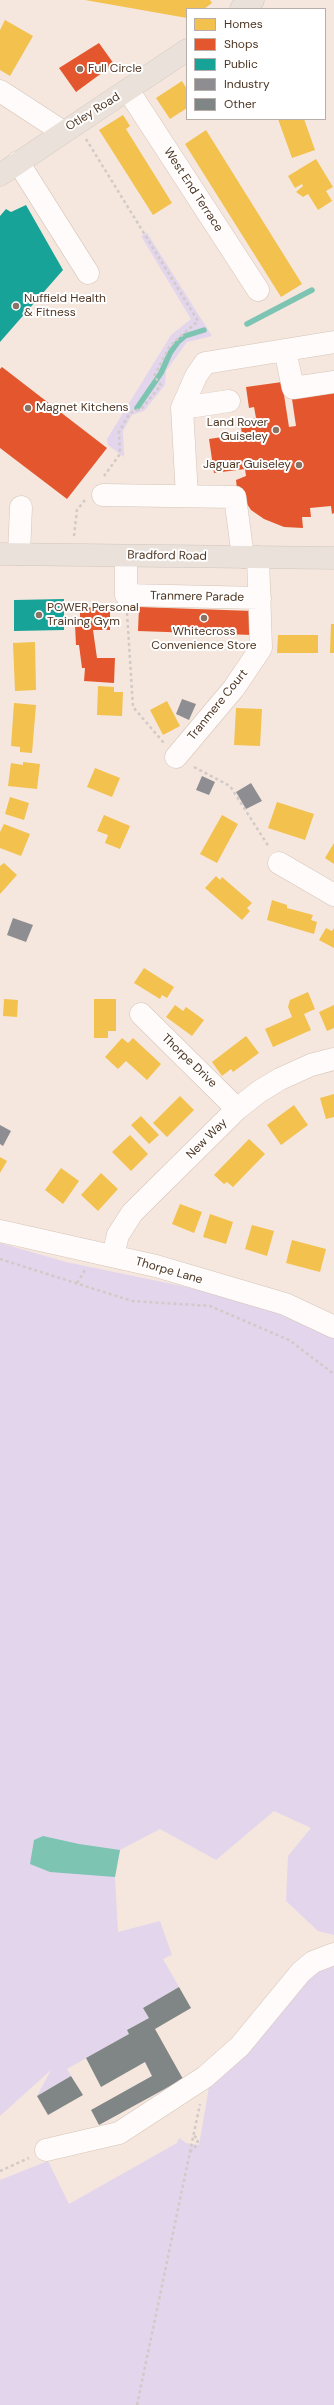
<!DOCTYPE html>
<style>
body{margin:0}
#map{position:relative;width:334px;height:2405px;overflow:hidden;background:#f5e7de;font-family:"DM Sans",sans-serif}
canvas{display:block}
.legend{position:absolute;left:186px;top:8px;width:140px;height:112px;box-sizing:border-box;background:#fff;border:1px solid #b8aea7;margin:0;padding:5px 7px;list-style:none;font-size:12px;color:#4d3522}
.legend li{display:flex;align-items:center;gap:8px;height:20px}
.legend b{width:20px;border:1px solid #b8aea7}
</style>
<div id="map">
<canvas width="334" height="2405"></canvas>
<ul class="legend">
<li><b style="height:11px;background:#f2c14e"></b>Homes</li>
<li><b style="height:11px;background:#e4572e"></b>Shops</li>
<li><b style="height:11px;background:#17a398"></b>Public</li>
<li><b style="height:11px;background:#8d8d92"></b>Industry</li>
<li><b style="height:11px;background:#808586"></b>Other</li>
</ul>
</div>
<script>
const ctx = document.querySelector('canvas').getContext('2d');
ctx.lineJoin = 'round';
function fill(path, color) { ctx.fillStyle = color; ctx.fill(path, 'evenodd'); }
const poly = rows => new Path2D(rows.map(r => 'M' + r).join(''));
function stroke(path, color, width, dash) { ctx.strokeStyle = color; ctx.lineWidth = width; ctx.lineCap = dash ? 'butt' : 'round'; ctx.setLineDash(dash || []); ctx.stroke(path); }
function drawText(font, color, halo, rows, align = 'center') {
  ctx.font = font + ' "DM Sans",sans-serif'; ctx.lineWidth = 4; ctx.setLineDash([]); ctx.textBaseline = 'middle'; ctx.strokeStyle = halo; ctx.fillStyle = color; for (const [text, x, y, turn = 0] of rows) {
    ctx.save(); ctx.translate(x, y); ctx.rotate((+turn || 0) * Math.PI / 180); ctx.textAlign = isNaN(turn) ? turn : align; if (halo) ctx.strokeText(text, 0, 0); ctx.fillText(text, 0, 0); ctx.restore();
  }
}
const green = poly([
 [147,233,212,336,187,342,166,371,165,385,144,411,132,415,123,431,124,457,108,445,107,439,171,335,191,319,141,236],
 [0,1243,66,1262,273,1305,334,1334,334,1935,318,1931,286,1901,288,1856,311,1828,274,1811,216,1860,160,1829,120,1850,115,1877,118,1932,160,1921,172,1955,163,1959,179,1987,143,2008,149,2018,127,2030,129,2034,67,2069,71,2076,37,2096,51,2070,0,2116],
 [334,1963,334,2405,0,2405,0,2180,48,2161,69,2204,177,2143,179,2138,186,2143,199,2145,209,2087,305,1977]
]);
const water = poly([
 [43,1836,79,1844,120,1850,115,1877,50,1872,30,1864,34,1840]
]);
const homes = poly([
 [85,0,210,0,212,3,204,9,187,9,187,18],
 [5,20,33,36,10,76,0,70,0,30],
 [182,81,187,89,187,108,170,119,156,98],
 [123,115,130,126,126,129,172,203,153,215,99,130],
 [278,119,304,119,315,150,292,158],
 [206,130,302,284,281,297,185,144],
 [316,159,333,187,326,191,332,201,318,210,308,194,303,197,296,192,303,186,302,184,295,188,288,176],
 [331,624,334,624,334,653,330,653],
 [278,635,318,635,318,653,277,653],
 [35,642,36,690,15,691,13,643],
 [98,686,114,687,114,692,123,692,122,716,97,715],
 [167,701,180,726,163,735,150,710],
 [14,703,36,705,32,753,20,752,20,747,11,746],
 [236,708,262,709,260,746,234,745],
 [23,762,40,764,37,789,8,786,11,763,23,765],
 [95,768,120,778,112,797,87,787],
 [10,797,29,803,24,820,5,814],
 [277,802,314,814,305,840,268,828],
 [104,815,130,826,120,849,105,843,108,835,97,831],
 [222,815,238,824,217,863,200,854],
 [4,824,30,834,21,856,0,848,0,832],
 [334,843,334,864,325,858],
 [4,863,17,875,0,894,0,866],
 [216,876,220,880,222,877,252,903,247,908,250,911,242,920,205,888],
 [272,900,287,905,287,908,313,915,311,920,317,922,314,934,267,920],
 [326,928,332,931,334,928,334,948,319,940],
 [144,968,174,987,167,998,162,995,160,999,134,983],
 [308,992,315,1009,304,1014,311,1030,273,1047,265,1029,292,1017,288,1007,290,1000],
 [4,999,18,1000,17,1017,3,1016],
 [94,999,116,999,116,1031,108,1031,108,1038,94,1038],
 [175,1005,183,1011,186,1007,204,1020,192,1036,166,1017],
 [334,1005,334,1028,327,1031,319,1012],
 [246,1036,259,1053,233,1072,231,1069,222,1076,212,1062],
 [122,1038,128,1043,133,1038,161,1064,147,1080,126,1061,118,1069,105,1057],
 [334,1094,334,1117,326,1119,320,1098],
 [180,1096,194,1110,167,1137,153,1123],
 [294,1105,308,1125,281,1145,267,1125],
 [141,1116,159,1135,149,1144,131,1125],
 [130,1135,148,1154,131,1171,112,1152],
 [249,1139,265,1154,233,1187,227,1182,224,1184,214,1175],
 [0,1157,7,1161,0,1173],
 [61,1168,79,1181,63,1204,45,1190],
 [101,1173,118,1189,98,1211,81,1195],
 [180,1204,202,1212,194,1233,172,1224],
 [210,1214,233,1222,226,1244,203,1237],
 [252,1225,274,1231,267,1256,245,1249],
 [292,1240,326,1249,320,1272,286,1263]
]);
const shops = poly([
 [99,43,114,64,76,92,59,68],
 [2,367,107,448,67,499,0,448,0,369],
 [282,382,289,427,296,426,292,399,334,393,334,513,332,514,331,506,310,508,311,517,302,517,303,528,284,527,264,519,251,510,237,489,236,480,246,476,245,469,214,473,209,439,242,434,240,421,256,418,254,407,249,408,246,387],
 [80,607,110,608,110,630,93,630,97,658,115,658,114,683,84,681,85,668,82,668,79,645,76,645,75,625,80,626],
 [139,607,253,611,252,635,138,631]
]);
const public = poly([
 [26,205,63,270,0,342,0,216,6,209,11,212],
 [64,599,64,630,14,631,14,600]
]);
const industry = poly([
 [182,699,196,704,189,720,176,714],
 [202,776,215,782,209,795,196,790],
 [251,783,262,801,246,809,236,792],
 [13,918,33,925,26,942,7,935],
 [0,1125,11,1131,3,1146,0,1144]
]);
const stream = poly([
 [247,324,312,290],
 [137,408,161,373,170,353,178,342,185,336,204,330]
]);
const building = poly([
 [179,1987,191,2008,155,2029,183,2079,99,2125,91,2110,152,2076,145,2062,101,2087,86,2058,129,2034,127,2030,149,2018,143,2008],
 [71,2076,83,2095,48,2115,37,2096]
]);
const path = poly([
 [86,139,198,321,170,346,154,376,161,385,142,408,130,413,119,432,120,454,104,476],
 [74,536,77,510,85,500],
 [127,613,133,707,164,743],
 [194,767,230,786,269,847],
 [0,1259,132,1301,210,1306,289,1340,334,1374],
 [77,1283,85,1270],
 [190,2152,197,2145,198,2139,193,2135],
 [0,2171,29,2158],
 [137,2405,200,2104]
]);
const minor = poly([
 [128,90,258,290],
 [0,91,63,132],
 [18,162,88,273],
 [285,350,293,388,334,382],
 [182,408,196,376,205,363,334,342],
 [103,495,235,497,243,557],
 [187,496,182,408,229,401],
 [19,554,21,507],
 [126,556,126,595,260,598],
 [176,757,234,688,261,648,258,557],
 [279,863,334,895],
 [141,1014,237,1109],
 [0,1231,156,1266,285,1304,334,1327],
 [113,1255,118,1235,132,1213,237,1109,260,1091,280,1079,311,1065,334,1059],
 [46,2150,119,2133,205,2077,240,2046,301,1972,313,1962,334,1954]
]);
const major = poly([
 [241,9,253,0],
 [0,175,187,50],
 [0,554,334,558]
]);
const markers = [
 [80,69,4,"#887364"],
 [16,306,4,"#887364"],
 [28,408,4,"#887364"],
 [276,430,4,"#887364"],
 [299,465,4,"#887364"],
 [39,615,4,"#887364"],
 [204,618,4,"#887364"]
];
const poiNames = [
 ["Full Circle",88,69],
 ["Nuffield Health",24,299],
 ["& Fitness",24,313],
 ["Magnet Kitchens",36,408],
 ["Land Rover",268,423,"right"],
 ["Guiseley",268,437,"right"],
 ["Jaguar Guiseley",291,465,"right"],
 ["POWER Personal",47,608],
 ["Training Gym",47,622],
 ["Whitecross",204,632,"center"],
 ["Convenience Store",204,646,"center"]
];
const streetNames = [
 ["Otley Road",93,112,-32],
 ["West End Terrace",193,190,57],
 ["Bradford Road",167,556,1],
 ["Tranmere Parade",197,597,1],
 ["Tranmere Court",218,705,-51],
 ["Thorpe Drive",189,1061,44],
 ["New Way",207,1139,-45],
 ["Thorpe Lane",169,1271,16]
];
fill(green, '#e3d5ec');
fill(water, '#7dc4b3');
fill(homes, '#f2c14e');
fill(shops, '#e4572e');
fill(public, '#17a398');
fill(industry, '#8d8d92');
stroke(stream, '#7dc4b3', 5.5);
fill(building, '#808586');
stroke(minor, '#d5c4b7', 23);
stroke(major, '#d0c6bf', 23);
stroke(path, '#d1cac6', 2.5, [3, 3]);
stroke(minor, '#fefbfa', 22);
stroke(major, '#eae1da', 22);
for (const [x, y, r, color] of markers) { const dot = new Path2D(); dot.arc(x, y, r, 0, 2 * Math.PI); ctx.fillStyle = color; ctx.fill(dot); stroke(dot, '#fff', 1.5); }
drawText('12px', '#4d3522', '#fff', poiNames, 'left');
drawText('12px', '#4d3522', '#fff', streetNames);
</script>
